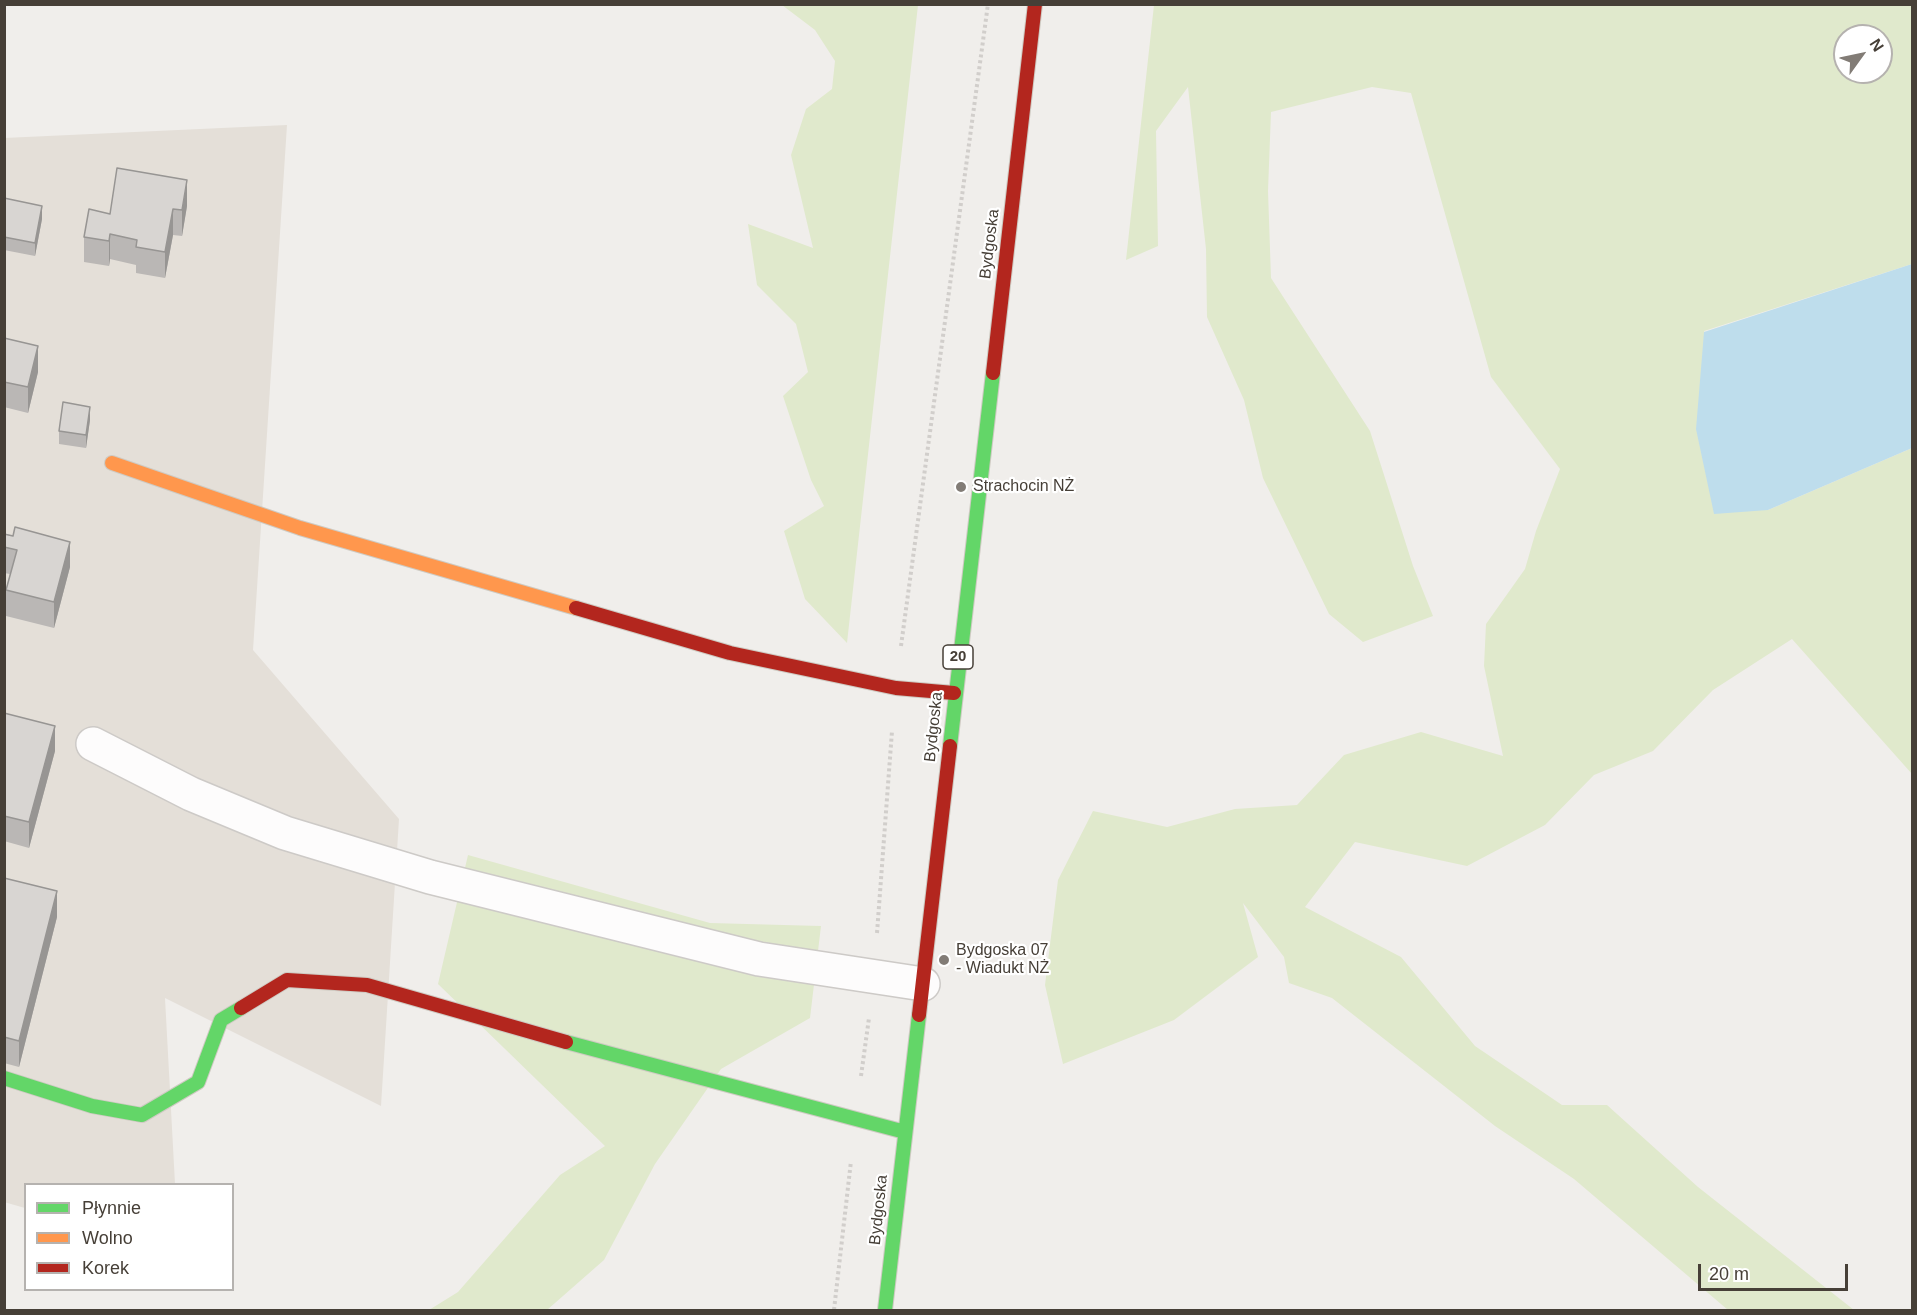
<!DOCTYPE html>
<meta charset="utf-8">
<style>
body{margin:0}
#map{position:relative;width:1917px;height:1315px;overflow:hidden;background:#f0eeeb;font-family:Arial,sans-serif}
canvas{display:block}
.frame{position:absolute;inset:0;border:6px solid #463f37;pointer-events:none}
.legend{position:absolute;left:24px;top:1183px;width:210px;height:108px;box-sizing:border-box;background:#fff;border:2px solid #b5b2af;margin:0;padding:8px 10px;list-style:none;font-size:18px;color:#463f37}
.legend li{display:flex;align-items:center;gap:12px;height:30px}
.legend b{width:30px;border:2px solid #b5b2af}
.north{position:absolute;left:1833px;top:24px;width:60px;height:60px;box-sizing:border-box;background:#fff;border:2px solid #b5b2af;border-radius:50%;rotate:57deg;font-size:16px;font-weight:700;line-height:24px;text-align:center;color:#463f37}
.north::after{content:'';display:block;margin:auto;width:21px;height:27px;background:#827c76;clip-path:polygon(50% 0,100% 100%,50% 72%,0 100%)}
.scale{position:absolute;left:1698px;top:1264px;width:150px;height:27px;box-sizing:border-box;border:3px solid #463f37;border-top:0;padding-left:8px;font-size:18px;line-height:21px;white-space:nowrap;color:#463f37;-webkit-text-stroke:4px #fff;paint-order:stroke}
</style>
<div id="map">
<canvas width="1917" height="1315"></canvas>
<div class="frame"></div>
<ul class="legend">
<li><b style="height:8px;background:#63d668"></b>Płynnie</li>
<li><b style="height:8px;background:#ff974d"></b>Wolno</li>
<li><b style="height:8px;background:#b3261e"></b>Korek</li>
</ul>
<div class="north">N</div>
<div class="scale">20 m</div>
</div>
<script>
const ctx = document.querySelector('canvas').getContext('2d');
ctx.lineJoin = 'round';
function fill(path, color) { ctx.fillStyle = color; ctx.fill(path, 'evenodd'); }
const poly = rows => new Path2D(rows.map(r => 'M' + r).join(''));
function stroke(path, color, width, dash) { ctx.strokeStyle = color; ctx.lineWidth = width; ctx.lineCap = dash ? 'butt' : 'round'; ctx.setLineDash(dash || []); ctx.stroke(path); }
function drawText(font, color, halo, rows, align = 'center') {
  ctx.font = font + ' Arial,sans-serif'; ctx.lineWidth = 4.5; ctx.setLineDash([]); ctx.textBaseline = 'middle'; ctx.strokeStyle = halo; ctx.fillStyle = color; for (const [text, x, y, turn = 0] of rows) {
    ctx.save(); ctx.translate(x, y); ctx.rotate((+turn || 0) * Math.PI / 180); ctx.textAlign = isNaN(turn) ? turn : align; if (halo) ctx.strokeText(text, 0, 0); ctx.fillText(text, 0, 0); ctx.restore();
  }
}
const residential = poly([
 [287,125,253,650,399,819,381,1106,165,998,175,1184,26,1184,25,1208,4,1202,4,138]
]);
const green = poly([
 [782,5,918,5,847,643,805,599,784,531,824,506,811,480,783,396,808,372,796,324,757,285,748,224,813,248,791,155,806,109,832,89,835,61,815,30],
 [1154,5,1912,5,1912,264,1704,331,1768,510,1912,448,1912,774,1792,639,1713,690,1653,751,1594,775,1545,825,1467,866,1355,842,1305,907,1401,957,1475,1046,1562,1105,1607,1105,1698,1187,1854,1310,1728,1310,1574,1179,1495,1126,1332,998,1289,983,1284,957,1243,903,1258,957,1174,1020,1063,1064,1045,985,1058,880,1093,811,1167,827,1235,809,1297,805,1344,755,1421,732,1503,756,1484,666,1486,624,1525,569,1536,531,1560,469,1491,377,1411,93,1372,87,1271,112,1268,191,1271,278,1370,431,1413,566,1433,616,1363,642,1329,614,1263,478,1244,400,1207,317,1206,249,1188,87,1156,131,1158,246,1126,260],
 [1845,36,1881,36,1881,72,1845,72],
 [468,855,710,923,821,926,810,1018,721,1069,655,1164,604,1260,547,1310,429,1310,458,1292,560,1175,605,1146,438,984]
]);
const water = poly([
 [1912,264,1912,448,1768,510,1714,514,1696,429,1704,332]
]);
const path = poly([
 [901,646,988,4],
 [877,933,892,731],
 [861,1076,869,1018],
 [834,1310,851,1161]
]);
const street = poly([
 [93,744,191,794,285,833,430,877,759,959,923,984]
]);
const fast = poly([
 [950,746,993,373],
 [566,1042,905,1132],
 [4,1078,92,1106,142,1115,198,1082,221,1020,241,1008],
 [885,1310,919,1015]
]);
const slow = poly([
 [112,463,300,528,576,608]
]);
const jam = poly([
 [993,373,1035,4],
 [576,608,730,653,896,688,954,693],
 [241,1008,287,980,367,985,566,1042],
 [919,1015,950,746]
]);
const wall = poly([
 [4,198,42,219,35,256,4,250],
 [187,206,182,236,173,235,165,278,136,273,136,265,110,259,109,266,84,262,84,237,110,214],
 [4,338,38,372,28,413,4,407],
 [90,420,86,448,59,444,59,431],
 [4,534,70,567,54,628,6,616,6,590,10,574,4,573],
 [4,713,55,751,29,848,4,841],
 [4,878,57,917,19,1067,4,1063]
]);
const shadedWall = poly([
 [187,180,187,206,182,236,182,210],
 [42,206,42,219,35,256,35,243],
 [173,209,173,235,165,278,165,252],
 [110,234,110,259,109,266,109,241],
 [38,346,38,372,28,413,28,387],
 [90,407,90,420,86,448,86,435],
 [70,542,70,567,54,628,54,602],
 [55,726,55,751,29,848,29,822],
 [57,891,57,917,19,1067,19,1041]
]);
const building = poly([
 [117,168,187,180,182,210,173,209,165,252,136,247,137,240,110,234,109,241,84,237,89,209,110,214,117,168],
 [4,198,42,206,35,243,4,237,4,198],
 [4,338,38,346,28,387,4,382,4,338],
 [63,402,90,407,86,435,59,431,63,402],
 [15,527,70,542,54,602,6,590,17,550,4,547,4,534,13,536,15,527],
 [4,713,55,726,29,822,4,816,4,713],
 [4,878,57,891,19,1041,4,1037,4,878]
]);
const markers = [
 [961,487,6,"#827c76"],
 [944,960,6,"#827c76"]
];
const shields = [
 [958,657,30]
];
const shieldNames = [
 ["20",958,657]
];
const streetNames = [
 ["Bydgoska",990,244,-83],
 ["Bydgoska",934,727,-84],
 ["Bydgoska",879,1210,-84]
];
const poiNames = [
 ["Strachocin NŻ",973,487],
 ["Bydgoska 07",956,951],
 ["- Wiadukt NŻ",956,969]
];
fill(residential, '#e4dfd8');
fill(green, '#e0e9cc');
fill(water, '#beddec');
stroke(street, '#cdcac7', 36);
stroke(fast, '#cecac2', 16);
stroke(slow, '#cecac2', 16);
stroke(jam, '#cecac2', 16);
stroke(path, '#d1cecb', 4, [3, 3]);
stroke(street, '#fdfcfc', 33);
stroke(fast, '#63d668', 14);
stroke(slow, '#ff974d', 14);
stroke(jam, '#b3261e', 14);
fill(wall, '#bab7b5');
fill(shadedWall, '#979593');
fill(building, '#d8d5d2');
stroke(building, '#979593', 1.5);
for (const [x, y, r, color] of markers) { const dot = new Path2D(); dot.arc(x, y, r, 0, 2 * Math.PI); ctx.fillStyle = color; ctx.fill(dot); stroke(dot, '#fff', 2); }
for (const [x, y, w] of shields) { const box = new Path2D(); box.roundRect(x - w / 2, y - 12, w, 24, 4.5); ctx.fillStyle = '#fff'; ctx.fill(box); stroke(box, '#463f37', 1.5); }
drawText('bold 15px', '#463f37', null, shieldNames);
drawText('16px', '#463f37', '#fff', streetNames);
drawText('16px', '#463f37', '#fff', poiNames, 'left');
</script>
